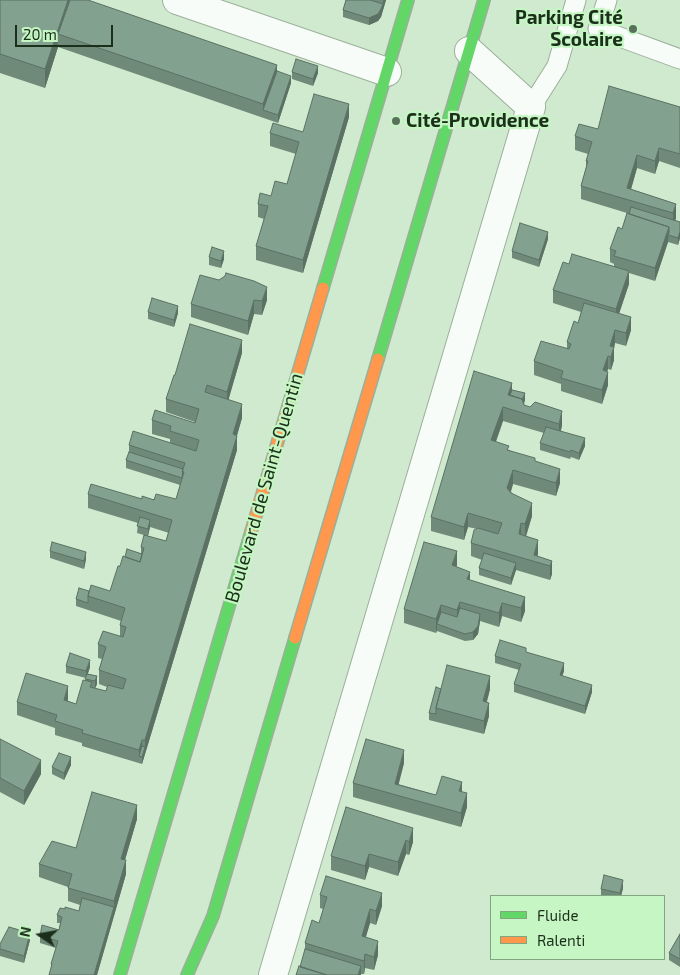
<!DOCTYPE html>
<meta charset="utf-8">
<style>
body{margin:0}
#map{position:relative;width:680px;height:975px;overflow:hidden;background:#d0eacf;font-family:"Exo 2",sans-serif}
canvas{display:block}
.legend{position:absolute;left:490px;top:895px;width:175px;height:65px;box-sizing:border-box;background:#c5f6c3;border:1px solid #81a680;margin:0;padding:6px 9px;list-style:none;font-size:15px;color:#1c2f1b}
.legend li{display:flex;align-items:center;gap:10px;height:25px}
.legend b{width:25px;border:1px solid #81a680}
.north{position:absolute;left:15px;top:910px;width:50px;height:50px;-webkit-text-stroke:4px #c5f6c3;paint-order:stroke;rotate:282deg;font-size:14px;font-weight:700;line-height:20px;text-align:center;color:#1c2f1b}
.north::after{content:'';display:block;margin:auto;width:18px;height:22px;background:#1c2f1b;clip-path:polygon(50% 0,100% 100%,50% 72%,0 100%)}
.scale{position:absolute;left:15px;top:25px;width:98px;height:22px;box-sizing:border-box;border:2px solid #1c2f1b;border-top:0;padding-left:6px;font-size:15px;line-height:18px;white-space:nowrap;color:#1c2f1b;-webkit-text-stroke:4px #c5f6c3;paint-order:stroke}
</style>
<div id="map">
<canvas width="680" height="975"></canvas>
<ul class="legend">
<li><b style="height:6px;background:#63d668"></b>Fluide</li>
<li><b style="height:6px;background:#ff974d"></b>Ralenti</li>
</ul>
<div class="north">N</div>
<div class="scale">20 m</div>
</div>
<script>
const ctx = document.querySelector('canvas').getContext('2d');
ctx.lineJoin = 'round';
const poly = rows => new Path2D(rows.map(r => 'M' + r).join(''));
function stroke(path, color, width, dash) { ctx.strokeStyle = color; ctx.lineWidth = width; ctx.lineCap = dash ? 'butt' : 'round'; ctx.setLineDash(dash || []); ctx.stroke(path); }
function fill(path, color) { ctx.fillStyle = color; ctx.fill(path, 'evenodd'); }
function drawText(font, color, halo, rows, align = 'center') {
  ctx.font = font + ' "Exo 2",sans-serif'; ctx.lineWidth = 4.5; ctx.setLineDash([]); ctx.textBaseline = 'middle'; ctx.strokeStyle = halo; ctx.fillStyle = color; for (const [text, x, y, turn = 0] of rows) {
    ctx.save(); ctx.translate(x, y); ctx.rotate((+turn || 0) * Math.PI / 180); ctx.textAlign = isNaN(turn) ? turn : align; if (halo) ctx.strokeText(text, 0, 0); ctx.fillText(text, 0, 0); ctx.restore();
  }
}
const lane = poly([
 [607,0,598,29,680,59],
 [531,107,557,66,576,0]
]);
const street = poly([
 [177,0,387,72],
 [273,975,531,107,469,51]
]);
const fast = poly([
 [323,288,408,0],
 [378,359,484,0],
 [120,975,251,532],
 [187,975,213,916,295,638]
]);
const slow = poly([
 [251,532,323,288],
 [295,638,378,359]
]);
const wall = poly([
 [0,0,277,71,291,83,278,123,58,47,45,88,0,73],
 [346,0,386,0,381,17,378,21,369,25,343,17,343,10],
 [292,72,318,73,313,86,292,79],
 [680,107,680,168,659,161,655,174,637,168,631,189,676,204,676,218,675,221,680,222,680,238,678,245,668,242,655,281,629,273,629,284,619,313,631,330,626,346,615,343,614,348,614,360,611,370,608,369,607,371,608,385,602,404,561,391,561,384,534,375,534,361,567,348,567,342,578,323,581,312,553,303,553,290,569,264,614,266,614,264,610,262,610,249,622,229,627,213,581,199,581,186,586,168,586,161,588,154,575,150,575,136],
 [349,117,303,273,256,260,256,246,264,219,258,217,258,204,271,196,287,184,296,154,270,146,270,133,303,132],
 [548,239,539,267,512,258,512,251],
 [209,257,224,259,221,268,209,265],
 [219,280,267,300,262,315,254,314,248,335,191,317,191,304],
 [148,312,178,313,174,327,148,319],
 [242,353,228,400,242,418,237,436,237,450,142,764,82,746,82,743,55,735,55,728,17,715,17,702,68,701,76,704,86,678,66,673,66,666,90,667,88,674,97,676,97,684,95,688,106,691,107,687,99,684,99,670,102,659,98,658,98,644,120,636,120,625,121,621,76,606,76,599,89,591,110,591,125,557,141,553,141,547,144,535,137,533,138,523,88,508,88,494,142,499,176,499,180,485,126,468,126,460,129,452,129,445,170,443,170,439,152,434,152,420,195,423,195,422,166,412,166,399,175,375],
 [150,527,169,533,166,541,148,536],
 [512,390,525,400,524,405,562,425,561,431,585,446,579,460,571,457,570,459,540,450,540,443,544,433,503,421,496,442,509,450,535,461,560,483,556,496,513,484,511,492,532,516,526,537,538,554,537,556,552,561,552,574,550,580,516,570,511,585,479,575,479,568,482,560,471,556,471,543,477,529,468,527,464,540,431,531,431,517],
 [50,551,86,559,84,569,50,558],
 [457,565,456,567,470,580,525,597,525,611,521,622,502,616,499,627,480,621,478,634,473,640,465,641,437,631,437,630,436,633,404,623,404,609],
 [526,652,564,671,562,676,592,692,585,714,514,692,514,684,519,670,495,663,495,656],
 [441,689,490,689,487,702,489,716,484,734,429,720,429,713],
 [0,739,41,774,24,805,0,792],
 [404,763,398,784,436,795,462,792,467,807,461,827,353,797,353,783],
 [71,765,64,780,52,774,52,767],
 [346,807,413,842,409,855,406,854,398,876,369,867,365,880,331,870,331,856],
 [137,819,125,860,126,874,97,975,49,975,51,969,51,964,56,948,40,943,40,936,59,930,60,923,57,923,57,915,65,909,79,911,80,905,68,901,68,887,39,877,39,864,76,848],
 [623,888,621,896,601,896,601,889],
 [320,895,382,906,376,925,370,923,366,937,378,955,374,970,365,968,364,974,361,974,361,975,296,975,300,967,305,950,305,943,319,923,323,909,320,908],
 [680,934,680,967,669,960,669,953],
 [30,940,24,963,0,956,0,944]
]);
const shadedWall = poly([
 [68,0,74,0,58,34,58,47,45,88,45,69],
 [383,0,386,0,381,17,378,21,369,25,369,18,383,4],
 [277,65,277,78,263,110,263,104],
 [318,66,318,73,313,86,313,79],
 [291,76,291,83,278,123,278,115],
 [349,104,349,117,303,273,303,260],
 [659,148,659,161,655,174,655,161],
 [637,155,637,168,628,200,627,188],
 [676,204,676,218,673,227,673,213],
 [669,227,668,242,655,281,655,268],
 [680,231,680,238,678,245,678,238],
 [548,232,548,239,539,267,539,260],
 [224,251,224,259,221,268,221,261],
 [629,271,629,284,616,323,616,309],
 [267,287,267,300,262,315,262,301],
 [254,300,254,314,248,335,248,321],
 [178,306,178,313,174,327,174,320],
 [631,317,631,330,626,346,626,333],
 [615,330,615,343,614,348,614,360,611,370,610,346],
 [242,340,242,353,227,405,227,392],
 [608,356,608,369,603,384,603,370],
 [608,372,608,385,602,404,602,390],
 [512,383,512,397,508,395],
 [525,393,525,400,520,412,520,405],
 [242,404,242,418,233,448,233,434],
 [503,407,503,421,491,454,491,440],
 [562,411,562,425,559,438,559,424],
 [237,436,237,450,142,764,142,757,145,747,145,740],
 [585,438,585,446,579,460,579,453],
 [560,469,560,483,556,496,556,483],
 [513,470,513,484,507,502,507,488],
 [532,503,532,516,525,538,525,524],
 [468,513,468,527,464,540,464,527],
 [150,520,150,527,148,536,148,529],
 [521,523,521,537,519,534],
 [538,540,538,554,536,562,534,555],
 [457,551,457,565,452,579,452,565],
 [86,552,86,559,84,569,84,561],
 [552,561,552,574,550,580,550,566],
 [516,563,516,570,511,585,511,578],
 [470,572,470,585,467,579],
 [525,597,525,611,521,622,521,608],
 [460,602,460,615,457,624,457,610],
 [502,603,502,616,499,627,499,613],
 [441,605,441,619,437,624,437,630,436,633,436,619],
 [480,614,480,621,478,634,473,640,473,632],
 [90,660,90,667,86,678,86,671],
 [564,663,564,671,560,683,560,675],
 [97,676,97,684,95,689,95,681],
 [490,676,490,689,483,714,483,701],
 [592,685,592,692,585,714,585,706],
 [68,686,68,700,64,713,64,700],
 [489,703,489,716,484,734,484,721],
 [142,740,142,753,139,756,139,750],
 [404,750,404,763,396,795,395,784],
 [71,757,71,765,64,780,64,773],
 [41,760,41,774,24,805,24,791],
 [462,782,462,795,459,791],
 [467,793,467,807,461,827,461,813],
 [137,805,137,819,121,873,121,859],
 [413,828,413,842,409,855,409,842],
 [406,840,406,854,398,876,398,862],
 [369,854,369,867,365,880,365,866],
 [126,860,126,874,97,975,94,975,114,907,114,901],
 [623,880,623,888,621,896,620,896],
 [382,893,382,906,376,925,376,911],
 [370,909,370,923,362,949,362,936],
 [30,933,30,940,24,963,24,956],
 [378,941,378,955,374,970,374,957],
 [365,954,365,968,364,974,364,961],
 [361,966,361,975,358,975]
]);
const building = poly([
 [0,0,68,0,45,69,0,54,0,0],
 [70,0,88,0,277,65,263,104,58,34,70,0],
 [346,0,370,0,383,4,381,9,378,14,369,18,343,10,346,0],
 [296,59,318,66,313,79,292,72,296,59],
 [277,71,291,76,278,115,263,110,277,71],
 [609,86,680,107,680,154,659,148,655,161,637,155,627,188,676,204,673,213,581,186,588,161,586,161,592,142,575,136,579,124,598,129,609,86],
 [314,94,349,104,303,260,256,246,268,206,258,204,260,193,271,196,275,181,287,184,299,142,270,133,273,123,303,132,314,94],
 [631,207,680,222,680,231,678,238,668,235,669,233,669,227,629,214,631,207],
 [627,213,669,227,655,268,614,256,616,251,610,249,618,227,622,229,627,213],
 [520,223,548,232,539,260,512,251,520,223],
 [212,247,224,251,221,261,209,257,212,247],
 [572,254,629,271,616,309,553,290,563,262,569,264,572,254],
 [226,273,254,281,267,287,262,301,254,300,248,321,191,304,200,275,219,280,225,276,226,273],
 [152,298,178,306,174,320,148,312,152,298],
 [584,303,631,317,626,333,615,330,610,346,614,347,611,357,608,356,603,370,608,372,602,390,561,378,563,371,534,361,541,341,569,349,571,344,567,342,574,321,578,323,584,303],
 [190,324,242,340,227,392,207,385,205,392,242,404,233,434,237,436,145,740,142,740,139,750,82,733,83,730,55,721,57,715,17,702,26,673,68,686,64,700,76,704,83,680,92,682,90,687,106,691,108,685,123,689,126,679,99,670,106,647,98,644,103,631,123,637,126,627,120,625,125,608,88,596,91,585,110,591,118,566,120,566,123,556,140,562,144,548,141,547,144,535,166,541,172,520,88,494,91,484,142,499,142,496,154,500,156,494,176,499,184,472,182,472,185,463,129,445,133,431,196,451,199,440,170,431,171,426,152,420,155,410,195,423,199,409,166,399,174,375,175,375,190,324],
 [474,371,512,383,508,395,522,399,524,405,530,407,535,402,562,411,559,424,503,407,491,440,509,446,507,450,535,458,535,461,560,469,556,483,513,470,507,488,511,493,532,503,525,524,521,523,519,534,538,540,534,555,552,561,550,566,471,543,474,530,478,528,498,534,502,523,468,513,464,527,431,517,474,371],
 [512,390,525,393,522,400,522,399,510,395,512,390],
 [546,427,585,438,579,453,571,450,570,452,540,443,546,427],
 [129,452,183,469,182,478,126,460,129,452],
 [140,517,150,520,148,529,137,526,140,517],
 [52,542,86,552,84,561,50,551,52,542],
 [424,542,457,551,452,565,470,572,467,579,525,597,521,608,502,603,499,613,460,602,457,610,441,605,436,619,404,609,424,542],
 [127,549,142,554,140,562,125,557,127,549],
 [484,553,516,563,511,578,479,568,484,553],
 [79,588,89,591,88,596,88,603,76,599,79,588],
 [460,608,480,614,478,626,473,632,465,634,437,624,441,612,457,617,460,608],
 [500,640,526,648,526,652,564,663,560,675,592,685,585,706,514,684,521,664,495,656,500,640],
 [70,653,90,660,86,671,66,666,70,653],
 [447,665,490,676,483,701,489,703,484,721,436,708,447,665],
 [87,674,97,676,95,681,85,679,87,674],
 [436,687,441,689,436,708,436,714,429,713,436,687],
 [0,739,41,760,24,791,0,778,0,739],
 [366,739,404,750,395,784,436,795,442,776,462,782,459,791,467,793,461,813,353,783,366,739],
 [142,746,145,747,142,757,139,756,142,746],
 [59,753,71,757,64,773,52,767,59,753],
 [92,792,137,805,121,859,126,860,114,901,68,888,72,874,39,864,52,841,76,848,92,792],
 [346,807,413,828,409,842,406,840,398,862,369,854,365,866,331,856,346,807],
 [604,875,623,880,620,893,601,889,604,875],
 [326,876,382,893,376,911,370,909,362,936,378,941,374,957,365,954,364,961,305,943,312,920,319,923,327,897,320,895,326,876],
 [82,898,114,907,94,975,49,975,52,964,51,964,58,941,40,936,42,925,59,930,62,917,57,915,60,908,65,909,65,907,79,911,82,898],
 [9,927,30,933,24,956,0,949,0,944,9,927],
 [680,934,680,959,669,953,680,934],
 [305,949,361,966,358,975,327,975,300,967,305,949],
 [299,966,327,975,296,975,299,966]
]);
const markers = [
 [633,29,5,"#5b705a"],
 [396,121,5,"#5b705a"]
];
const poiNames = [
 ["Parking Cité",623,18],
 ["Scolaire",623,40],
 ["Cité-Providence",406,121,"left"]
];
const streetNames = [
 ["Boulevard de Saint-Quentin",264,488,-74]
];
stroke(lane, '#9baf9a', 21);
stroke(street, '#9baf9a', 30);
stroke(fast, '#9baf9a', 14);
stroke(slow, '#9baf9a', 14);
stroke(lane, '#f8fcf8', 19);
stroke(street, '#f8fcf8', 28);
stroke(fast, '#63d668', 11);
stroke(slow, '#ff974d', 11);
fill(wall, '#708a7a');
fill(shadedWall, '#5b7163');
fill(building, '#82a18e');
stroke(building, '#5b7163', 1);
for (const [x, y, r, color] of markers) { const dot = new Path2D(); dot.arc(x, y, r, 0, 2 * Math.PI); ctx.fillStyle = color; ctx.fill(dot); stroke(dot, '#c5f6c3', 2); }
drawText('bold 19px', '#1c2f1b', '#c5f6c3', poiNames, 'right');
drawText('19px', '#1c2f1b', '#c5f6c3', streetNames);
</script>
